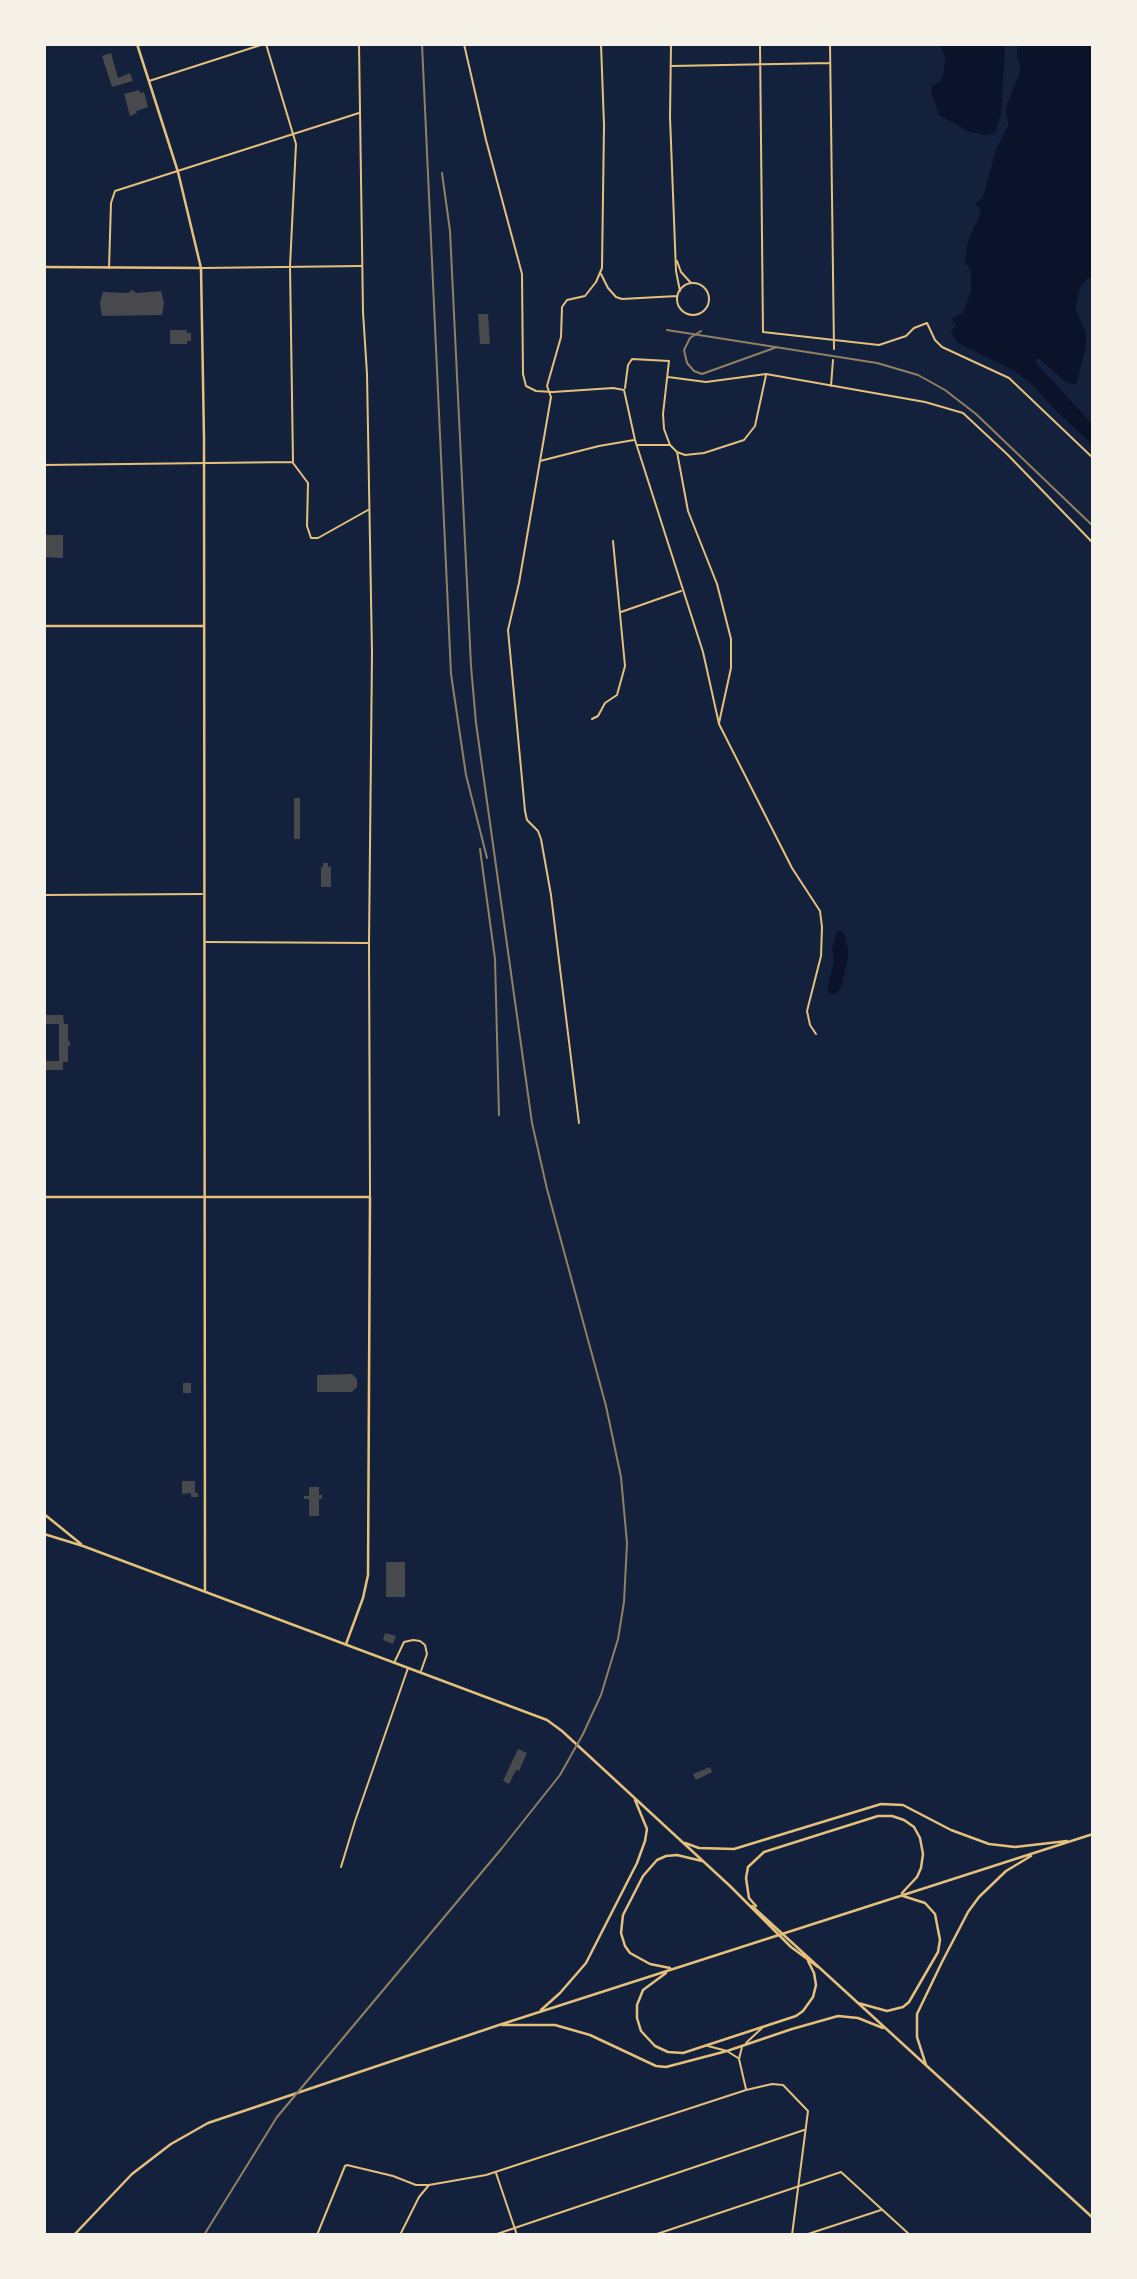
<!DOCTYPE html>
<style>
body{margin:0}
#map{position:relative;width:1137px;height:2279px;overflow:hidden;background:#14213d;font-family:"Nunito Sans",sans-serif}
canvas{display:block}
.frame{position:absolute;inset:0;border:46px solid #f6f1e7;pointer-events:none}
</style>
<div id="map">
<canvas width="1137" height="2279"></canvas>
<div class="frame"></div>
</div>
<script>
const ctx = document.querySelector('canvas').getContext('2d');
ctx.lineJoin = 'round';
function fill(path, color) { ctx.fillStyle = color; ctx.fill(path, 'evenodd'); }
const poly = rows => new Path2D(rows.map(r => 'M' + r).join(''));
function stroke(path, color, width, dash) { ctx.strokeStyle = color; ctx.lineWidth = width; ctx.lineCap = dash ? 'butt' : 'round'; ctx.setLineDash(dash || []); ctx.stroke(path); }
const water = poly([
 [940,44,1005,44,1001,114,996,131,993,134,983,135,967,131,939,115,931,91,932,86,941,81,944,71,945,58],
 [1017,44,1093,44,1093,274,1081,285,1075,308,1086,333,1086,346,1076,385,1066,382,1038,358,1035,362,1093,425,1093,445,1053,408,1031,383,1013,370,958,343,951,332,957,323,952,324,953,318,963,313,971,291,971,271,965,262,968,240,981,213,975,202,979,202,984,194,995,152,1009,123,1006,114,1007,104,1021,69,1017,58],
 [840,930,845,935,848,948,848,959,841,987,837,993,833,995,829,993,828,986,834,961,832,949,836,934]
]);
const building = poly([
 [111,53,118,78,130,73,133,81,112,87,102,56],
 [139,90,140,93,144,92,148,107,136,111,137,113,130,116,124,94],
 [132,290,137,293,161,291,164,303,162,315,102,316,100,303,103,292,128,293],
 [478,314,488,314,490,344,480,344],
 [170,330,187,330,187,333,191,333,191,341,187,341,187,344,170,344],
 [46,535,63,535,63,558,45,557],
 [294,798,300,798,300,839,294,839],
 [323,863,328,863,328,867,331,866,331,887,321,887,321,867,323,867],
 [46,1015,63,1015,64,1024,68,1024,68,1041,70,1041,70,1046,68,1046,68,1062,63,1062,63,1070,46,1070,46,1061,59,1061,59,1024,46,1024],
 [352,1374,357,1379,357,1387,352,1392,317,1392,317,1375],
 [183,1383,191,1383,191,1393,183,1393],
 [182,1481,195,1481,195,1493,198,1493,198,1497,191,1497,191,1493,182,1494],
 [309,1487,319,1487,319,1495,322,1495,322,1499,319,1499,319,1516,309,1516,309,1499,304,1499,304,1496,309,1496],
 [386,1562,405,1562,405,1597,386,1597],
 [385,1633,396,1636,393,1644,383,1640],
 [518,1749,527,1753,519,1771,516,1770,509,1784,503,1781],
 [710,1767,712,1772,696,1780,693,1774]
]);
const minor = poly([
 [266,44,296,144,290,266,293,462],
 [464,44,486,140,522,274,523,374,526,386,536,391,553,392,613,388,624,390,635,440,703,652,719,724,792,868,820,911,822,927,821,956,807,1011,810,1025,816,1034],
 [671,44,670,117,676,271,680,291],
 [760,44,763,332,879,345,906,336,914,328,927,323,935,340,942,347,1009,378,1093,458],
 [830,44,834,349],
 [671,66,830,63],
 [149,81,264,44],
 [677,261,681,272,691,283],
 [109,268,111,203,115,191,359,113],
 [202,268,361,266],
 [601,274,608,288,616,297,622,299,677,296],
 '677 299a16 16 0 1 1 32 0a16 16 0 1 1-32 0Z',
 [668,377,706,382,766,374,925,402,963,413,1008,455,1093,543],
 [831,386,833,360],
 [625,388,628,365,632,359,669,361,663,414,664,429,670,445,677,452,688,511,717,584,731,639,731,668,719,723],
 [637,445,669,445],
 [677,452,685,455,704,453,744,440,755,426,766,375],
 [540,461,599,446,634,440],
 [293,463,308,483,307,526,311,538,318,538,368,510],
 [44,465,292,462],
 [621,612,681,591],
 [592,719,598,716,605,703,617,695,625,666,613,541],
 [44,895,202,894],
 [206,942,369,943,372,653,367,374,363,312,359,44],
 [369,943,370,1196],
 [579,1123,551,895,541,839,538,831,527,820,525,811,508,630,519,583,551,397,547,386,561,337,562,307,567,300,585,296,596,282,602,268,604,125,601,44],
 [395,1661,404,1642,413,1640,420,1641,425,1645,427,1654,421,1671],
 [341,1867,355,1821,408,1668],
 [746,2043,762,2028],
 [708,2046,727,2051,738,2058],
 [742,2047,739,2059,746,2089],
 [496,2173,517,2235],
 [317,2235,345,2166,347,2165,393,2176,416,2185,429,2185,486,2175,746,2090,772,2084,783,2085,808,2111,792,2235],
 [400,2235,419,2197,429,2185],
 [494,2235,804,2130],
 [654,2235,841,2172,910,2235],
 [805,2235,881,2210]
]);
const tertiary = poly([
 [137,44,178,172,201,268,204,438,205,1591],
 [44,267,201,268],
 [44,626,204,626],
 [44,1197,370,1197,368,1575,363,1598,346,1644]
]);
const primary = poly([
 [44,1514,81,1544],
 [44,1534,83,1546,547,1720,562,1731,730,1886,791,1947,818,1967],
 [685,1843,699,1848,734,1849,881,1804,903,1805,951,1830,989,1844,1015,1847,1067,1841],
 [752,1906,1093,2218],
 [756,1906,749,1898,746,1878,748,1867,764,1852,878,1816,892,1816,904,1820,914,1827,920,1838,923,1854,921,1868,917,1877,902,1893],
 [670,1968,650,1964,630,1953,625,1946,621,1933,623,1915,643,1876,657,1860,666,1856,677,1855,702,1861],
 [666,1973,643,1990,637,2005,637,2018,641,2031,655,2046,668,2052,683,2053,796,2016,803,2011,813,1997,816,1985,814,1973,808,1961],
 [858,2003,887,2011,903,2007,909,2002,938,1952,940,1940,935,1914,925,1903,903,1896],
 [541,2010,560,1993,586,1963,637,1863,645,1841,647,1829,635,1800],
 [502,2025,555,2025,590,2035,656,2066,666,2067,727,2051,792,2029,838,2016,858,2018,883,2028],
 [926,2065,917,2037,917,2014,942,1962,968,1912,979,1897,1006,1871,1031,1856],
 [74,2235,132,2174,171,2144,208,2123,499,2025,1093,1834]
]);
const tram = poly([
 [667,330,877,363,918,375,945,390,976,414,1093,526],
 [701,331,690,338,684,350,687,363,694,371,702,374,777,347]
]);
const rail = poly([
 [422,44,451,674,466,775,487,858],
 [480,849,495,959,499,1115],
 [204,2235,277,2117,502,1848,560,1775,583,1734,601,1695,618,1639,624,1602,627,1543,621,1477,606,1406,547,1189,532,1123,476,723,471,666,450,231,442,173]
]);
fill(water, '#0b132b');
fill(building, '#48494c');
stroke(minor, '#e5c07b', 2);
stroke(tertiary, '#e5c07b', 2.5);
stroke(primary, '#e5c07b', 2.5);
stroke(tram, '#918062', 2);
stroke(rail, '#918062', 2);
</script>
